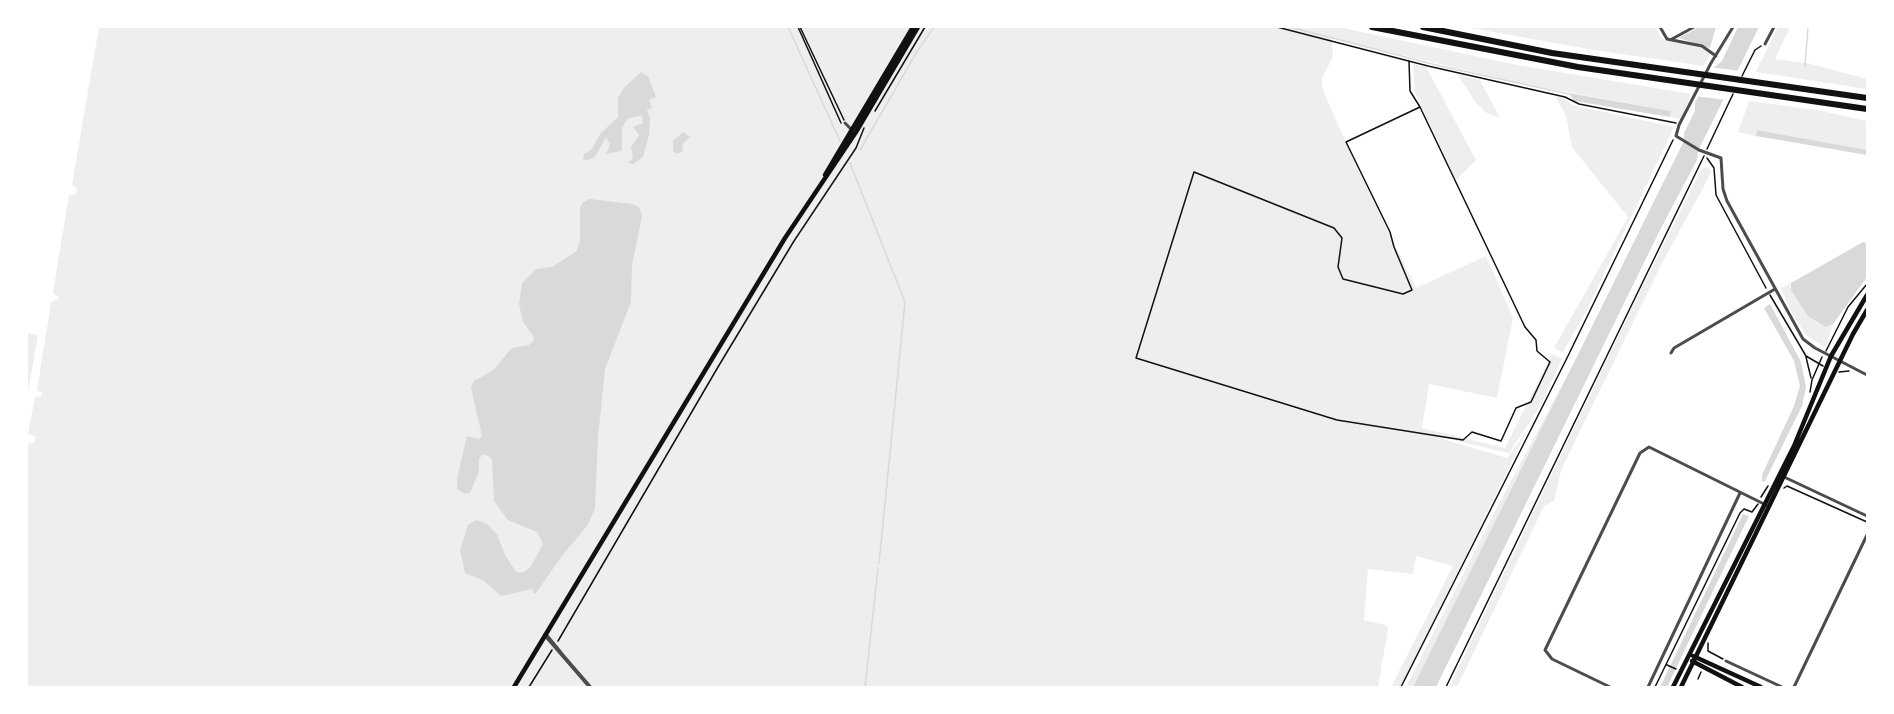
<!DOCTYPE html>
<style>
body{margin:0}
#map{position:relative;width:1894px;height:714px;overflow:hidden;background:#fff;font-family:Signika,sans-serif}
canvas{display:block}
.frame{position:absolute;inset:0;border:28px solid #fff;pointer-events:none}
</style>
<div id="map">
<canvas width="1894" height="714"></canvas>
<div class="frame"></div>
</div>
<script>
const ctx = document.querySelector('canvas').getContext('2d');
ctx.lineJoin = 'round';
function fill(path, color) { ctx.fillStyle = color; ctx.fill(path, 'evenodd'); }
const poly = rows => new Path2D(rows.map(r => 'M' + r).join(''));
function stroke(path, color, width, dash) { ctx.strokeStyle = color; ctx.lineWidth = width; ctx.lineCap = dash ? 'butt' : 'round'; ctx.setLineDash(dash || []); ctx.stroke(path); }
const green = poly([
 [99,27,1338,27,1517,65,1691,94,1681,119,1670,117,1671,111,1519,83,1332,38,1333,57,1322,78,1322,88,1352,157,1416,288,1486,256,1513,318,1497,398,1429,384,1422,428,1505,448,1552,354,1562,359,1541,405,1509,453,1423,433,1507,458,1528,429,1401,687,1391,687,1453,566,1416,556,1413,574,1368,569,1364,620,1386,625,1388,629,1378,687,27,687,27,448,29,443,34,443,35,436,28,434,35,397,42,396,42,392,37,391,51,302,58,299,59,295,55,296,53,292,69,195,76,194,77,188,72,185],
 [1465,27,1656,27,1661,38,1702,48,1708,50,1709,57,1704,66,1594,50],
 [1778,27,1790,27,1775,59,1807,63,1867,79,1867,89,1756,72],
 [1413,64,1426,67,1476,160,1456,180,1415,92],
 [1457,74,1480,80,1500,118,1487,113,1476,103],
 [1555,96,1564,98,1572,105,1674,127,1587,310,1563,352,1554,348,1628,217,1572,147,1566,116],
 [1749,101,1817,110,1867,121,1867,150,1758,130,1756,136,1738,132],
 [1705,167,1711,170,1708,179,1662,263,1561,470,1554,501,1544,506,1457,687,1449,687,1631,310,1700,171],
 [1791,283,1790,287,1830,326,1833,324,1826,348,1806,335,1791,311,1781,288],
 [27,333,38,335,27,398],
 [1586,340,1413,687,1406,687,1494,513]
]);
const water = poly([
 [1699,27,1716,27,1710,48,1679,38],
 [1738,27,1759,27,1698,151,1697,160,1660,230,1436,687,1413,687,1684,141,1684,133,1695,111,1695,103,1711,70,1722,61],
 [641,72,648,76,656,97,649,100,652,108,647,110,650,118,649,135,643,157,633,164,628,163,633,158,631,147,639,135,633,127,643,123,642,115,627,119,622,128,622,151,606,154,610,144,606,138,594,158,583,161,584,154,592,149,600,134,618,117,618,98,624,88],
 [1569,93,1671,111,1670,117,1574,101],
 [1757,130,1867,150,1867,155,1756,136],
 [683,132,690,137,683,143,682,152,677,154,673,151,673,141],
 [590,199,632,204,639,207,642,216,632,265,631,302,605,369,598,437,595,509,587,526,561,557,536,593,534,594,532,589,501,596,484,581,465,573,460,550,468,525,476,520,487,524,497,534,505,555,516,572,522,573,530,568,543,544,537,532,508,520,494,501,492,460,489,456,483,454,479,459,479,471,470,493,465,494,457,489,457,478,467,436,479,439,482,436,471,388,474,381,492,371,512,348,529,345,533,341,534,337,523,322,519,304,522,283,536,269,552,267,577,251,580,240,580,208,583,202],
 [1863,242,1867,243,1867,277,1833,324,1826,327,1808,316,1791,290,1791,283],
 [1770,304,1801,362,1806,387,1802,406,1765,481,1762,482,1762,475,1794,406,1800,386,1794,361,1764,308],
 [1743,514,1749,516,1667,687,1660,687]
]);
const pier = poly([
 [1709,67,1741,71,1726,100,1695,96]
]);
const stream = poly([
 [788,27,840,141],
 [1290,27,1440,66,1569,94],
 [1805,66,1808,27],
 [860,150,918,50,934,27],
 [850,163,905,302,879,563],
 [865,687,878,568]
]);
const path = poly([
 [798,27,841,123],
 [800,27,844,120],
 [1277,27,1428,66,1565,97,1579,104,1676,123],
 [1409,61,1410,91,1420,107,1346,142,1390,232,1394,247,1412,290,1403,294,1343,279,1338,267,1342,238,1334,228,1194,172,1136,358,1337,420,1463,440,1472,432,1501,441,1516,408,1531,402,1550,362,1537,351,1536,340,1525,327,1420,107],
 [1742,76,1755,50,1761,46],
 [875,111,925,27],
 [1707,149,1733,94],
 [1707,158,1714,168,1716,195,1766,288],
 [1770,295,1806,356,1823,366],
 [1826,351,1848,307,1867,284],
 [1806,357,1811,378],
 [1839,372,1849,371],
 [1810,392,1812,380,1822,357],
 [1784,488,1787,486,1867,522],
 [1761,497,1768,486],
 [558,641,718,367,794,241,856,148,864,128],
 [1708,643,1708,651,1723,659],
 [1667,665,1676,669],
 [1698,679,1701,672],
 [529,687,552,650],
 [1401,687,1567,358,1673,140],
 [1446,687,1704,156],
 [1655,687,1740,513,1744,509,1752,512,1758,504]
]);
const minor = poly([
 [1660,27,1667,39,1702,46,1716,56],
 [1733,27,1711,63,1679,125,1676,136,1699,150,1721,158,1723,189,1727,201,1803,339,1815,348,1867,375],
 [1672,39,1694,27],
 [1765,44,1774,27],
 [845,123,852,130],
 [1671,353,1674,348,1775,289],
 [1782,476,1867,516],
 [1726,661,1782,687],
 [1610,687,1552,659,1545,650,1640,453,1649,447,1766,505],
 [1648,687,1740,493],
 [1794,687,1867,535]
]);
const tertiary = poly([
 [545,635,590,687],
 [546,635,560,652]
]);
const secondary = poly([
 [825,175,913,27],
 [1693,656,1761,687],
 [1692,661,1742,687],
 [514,687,785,238,856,132,918,27],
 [1673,687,1794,446,1831,356,1867,295],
 [1681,687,1853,334,1867,310]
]);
const motorway = poly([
 [1372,27,1578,67,1867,109],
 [1423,27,1552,53,1867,98]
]);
fill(green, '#eee');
fill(water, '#d9d9d9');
fill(pier, '#fff');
stroke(stream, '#d9d9d9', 1.5);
stroke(path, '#111', 1.5);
stroke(minor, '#4c4c4c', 3);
stroke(tertiary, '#4c4c4c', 4);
stroke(secondary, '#111', 4.5);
stroke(motorway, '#111', 6);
</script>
